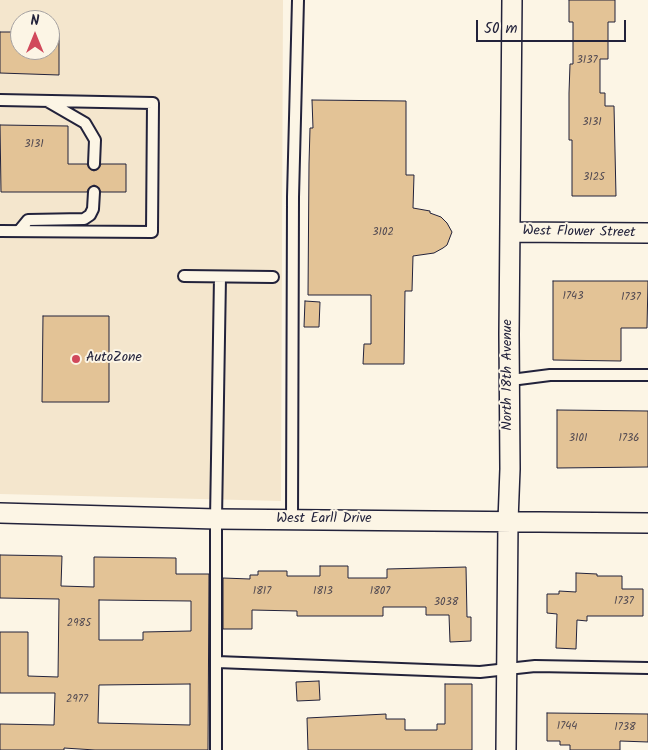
<!DOCTYPE html>
<style>
body{margin:0}
#map{position:relative;width:648px;height:750px;overflow:hidden;background:#fcf5e5;font-family:Kalam,sans-serif}
canvas{display:block}
.north{position:absolute;left:10px;top:10px;width:50px;height:50px;box-sizing:border-box;background:#fcf5e5;border:1px solid #a5a1a1;border-radius:50%;rotate:0deg;font-size:14px;font-weight:700;line-height:20px;text-align:center;color:#22223b}
.north::after{content:'';display:block;margin:auto;width:18px;height:22px;background:#d1495b;clip-path:polygon(50% 0,100% 100%,50% 72%,0 100%)}
.scale{position:absolute;left:476px;top:20px;width:150px;height:22px;box-sizing:border-box;border:2px solid #22223b;border-top:0;padding-left:6px;font-size:15px;line-height:18px;white-space:nowrap;color:#22223b;-webkit-text-stroke:4px #fcf5e5;paint-order:stroke}
</style>
<div id="map">
<canvas width="648" height="750"></canvas>
<div class="north">N</div>
<div class="scale">50 m</div>
</div>
<script>
const ctx = document.querySelector('canvas').getContext('2d');
ctx.lineJoin = 'round';
function fill(path, color) { ctx.fillStyle = color; ctx.fill(path, 'evenodd'); }
const poly = rows => new Path2D(rows.map(r => 'M' + r).join(''));
function stroke(path, color, width, dash) { ctx.strokeStyle = color; ctx.lineWidth = width; ctx.lineCap = dash ? 'butt' : 'round'; ctx.setLineDash(dash || []); ctx.stroke(path); }
function drawText(font, color, halo, rows, align = 'center') {
  ctx.font = font + ' Kalam,sans-serif'; ctx.lineWidth = 4; ctx.setLineDash([]); ctx.textBaseline = 'middle'; ctx.strokeStyle = halo; ctx.fillStyle = color; for (const [text, x, y, turn = 0] of rows) {
    ctx.save(); ctx.translate(x, y); ctx.rotate((+turn || 0) * Math.PI / 180); ctx.textAlign = isNaN(turn) ? turn : align; if (halo) ctx.strokeText(text, 0, 0); ctx.fillText(text, 0, 0); ctx.restore();
  }
}
const built = poly([
 [0,0,283,0,281,501,0,494],
 [20,20,50,20,50,50,20,50]
]);
const building = poly([
 [569,0,615,0,615,22,608,22,608,59,600,59,600,93,605,93,605,106,614,106,616,196,572,196,572,140,569,140,569,93,570,64,573,64,573,22,569,22,569,0],
 [0,32,20,32,20,50,50,50,50,33,59,33,59,75,0,73,0,32],
 [312,100,406,101,406,175,414,175,413,208,430,211,430,213,441,217,447,223,452,232,447,245,443,248,434,253,413,256,412,291,405,291,404,364,363,364,364,344,371,344,371,295,308,295,309,164,310,128,313,128,312,100],
 [0,125,68,126,68,164,87,164,90,169,94,171,99,168,101,164,126,164,126,192,101,192,98,187,94,185,89,188,87,192,1,192,0,125],
 [553,281,648,281,647,328,621,328,621,361,553,360,553,281],
 [305,301,320,302,319,327,304,327,305,301],
 [43,316,109,316,109,402,42,402,43,316],
 [557,410,648,411,648,467,557,468,557,410],
 [0,555,62,556,61,586,94,587,94,557,176,558,176,574,209,574,208,750,95,750,64,748,64,750,0,750,0,724,54,725,55,693,0,693,0,632,28,632,28,676,58,677,59,599,0,598,0,555],
 [99,600,191,601,191,631,143,632,143,640,99,640,99,600],
 [190,684,190,725,98,723,99,685,190,684],
 [320,566,348,566,348,578,387,578,387,569,466,567,467,617,471,617,471,641,450,642,449,615,426,615,426,607,383,607,383,616,297,616,297,611,252,610,252,629,223,629,223,578,250,579,250,575,258,575,258,571,287,571,287,576,320,576,320,566],
 [576,573,597,574,597,576,622,576,622,589,643,589,643,616,587,616,587,621,577,620,576,649,556,648,557,614,547,613,547,594,559,594,559,591,576,592,576,573],
 [319,681,320,700,297,701,296,682,319,681],
 [445,684,472,684,472,750,308,750,307,718,386,714,386,719,405,719,405,730,437,730,437,724,445,724,445,684],
 [547,713,648,714,648,742,620,741,620,750,570,750,570,745,560,745,560,741,547,741,547,713]
]);
const lane = poly([
 [0,100,153,103,152,232,0,231],
 [47,101,85,123,95,140,94,164],
 [19,231,28,220,84,219,90,215,93,209,94,192],
 [184,276,273,277],
 [511,380,550,375,648,375],
 [292,520,293,197,298,0],
 [217,662,480,672,535,666,648,668],
 [216,750,216,519,220,277]
]);
const street = poly([
 [510,232,648,233],
 [0,513,216,519,648,523],
 [506,750,508,521,510,469,509,334,512,0]
]);
const markers = [
 [76,359,5,"#d1495b"]
];
const numberNames = [
 ["3137",587,61],
 ["3131",592,123],
 ["3131",34,145],
 ["3125",594,178],
 ["3102",383,233],
 ["1743",573,297],
 ["1737",631,298],
 ["3101",578,439],
 ["1736",629,439],
 ["1817",262,592],
 ["1813",323,592],
 ["1807",380,592],
 ["1737",624,602],
 ["3038",446,603],
 ["2985",79,624],
 ["2977",77,700],
 ["1744",567,727],
 ["1738",625,728]
];
const streetNames = [
 ["West Flower Street",579,233,1],
 ["North 18th Avenue",509,375,-90],
 ["West Earll Drive",324,520]
];
const poiNames = [
 ["AutoZone",86,359]
];
fill(built, '#f4e6cd');
fill(building, '#e3c396');
stroke(building, '#22223b', 1);
stroke(lane, '#22223b', 14);
stroke(street, '#22223b', 22);
stroke(lane, '#fcf5e5', 10);
stroke(street, '#fcf5e5', 19);
for (const [x, y, r, color] of markers) { const dot = new Path2D(); dot.arc(x, y, r, 0, 2 * Math.PI); ctx.fillStyle = color; ctx.fill(dot); stroke(dot, '#fcf5e5', 2); }
drawText('11px', '#524a52', null, numberNames);
drawText('14px', '#22223b', '#fcf5e5', streetNames);
drawText('14px', '#22223b', '#fcf5e5', poiNames, 'left');
</script>
